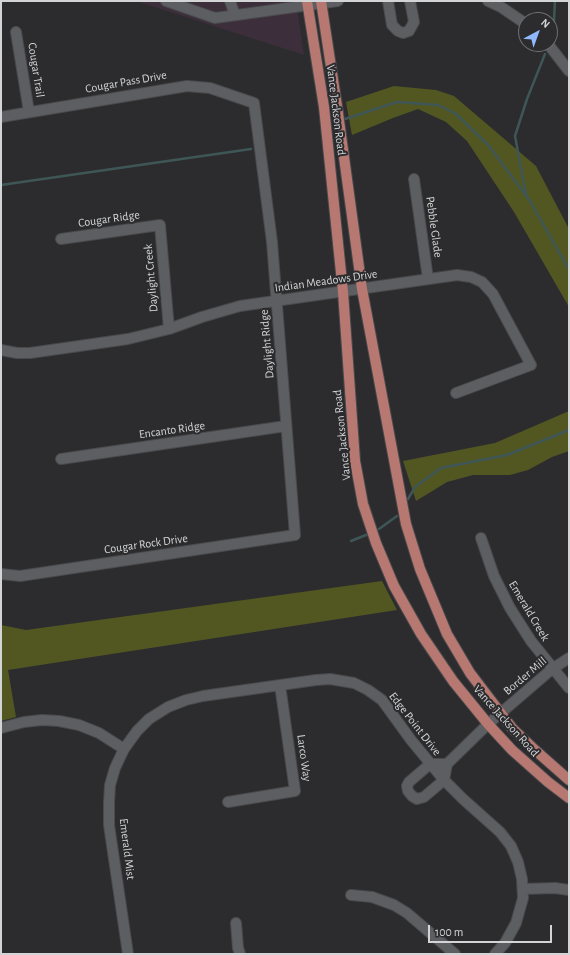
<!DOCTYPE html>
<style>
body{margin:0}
#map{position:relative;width:570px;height:955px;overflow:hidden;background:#2c2c2f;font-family:"Alegreya Sans",sans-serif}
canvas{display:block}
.frame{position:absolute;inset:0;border:2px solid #d3d4d6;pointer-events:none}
.north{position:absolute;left:518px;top:12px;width:40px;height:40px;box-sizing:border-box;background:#2c2c2f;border:1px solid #6f6f72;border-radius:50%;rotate:41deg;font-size:11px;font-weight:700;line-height:16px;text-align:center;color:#d3d4d6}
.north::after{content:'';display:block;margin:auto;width:14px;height:18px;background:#8fb8fd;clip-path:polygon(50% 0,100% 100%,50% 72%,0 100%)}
.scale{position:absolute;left:428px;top:925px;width:124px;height:18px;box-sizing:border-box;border:2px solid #d3d4d6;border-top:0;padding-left:5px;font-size:12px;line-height:14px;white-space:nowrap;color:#d3d4d6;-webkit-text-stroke:3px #2c2c2f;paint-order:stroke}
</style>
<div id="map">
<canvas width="570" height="955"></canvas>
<div class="frame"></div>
<div class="north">N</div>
<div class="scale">100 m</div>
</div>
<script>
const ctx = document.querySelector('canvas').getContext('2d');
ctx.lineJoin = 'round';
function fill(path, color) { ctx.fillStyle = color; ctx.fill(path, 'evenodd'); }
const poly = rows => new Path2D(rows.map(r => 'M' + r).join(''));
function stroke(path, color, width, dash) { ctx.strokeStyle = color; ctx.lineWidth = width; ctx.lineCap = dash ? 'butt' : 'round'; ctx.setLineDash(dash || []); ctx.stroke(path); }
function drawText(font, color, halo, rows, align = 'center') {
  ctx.font = font + ' "Alegreya Sans",sans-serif'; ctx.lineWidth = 4; ctx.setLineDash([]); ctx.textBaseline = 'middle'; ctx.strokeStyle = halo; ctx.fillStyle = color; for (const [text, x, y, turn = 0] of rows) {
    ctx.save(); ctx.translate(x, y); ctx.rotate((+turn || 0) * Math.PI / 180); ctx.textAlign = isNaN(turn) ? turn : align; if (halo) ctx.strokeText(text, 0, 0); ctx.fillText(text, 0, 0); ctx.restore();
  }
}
const commercial = poly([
 [136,1,296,1,304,55]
]);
const green = poly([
 [394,86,436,90,454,96,536,166,569,229,569,307,514,212,467,141,446,122,418,109,393,118,352,135,346,102],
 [569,411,569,451,552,457,528,470,510,475,473,475,447,482,416,501,403,461,495,443],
 [382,581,397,610,8,670,16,717,1,721,1,625,26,630]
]);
const stream = poly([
 [553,37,555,1],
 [345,119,397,102,438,105,456,114,489,146,530,201,569,270],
 [1,185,251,149],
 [526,195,515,136,527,99,545,54],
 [408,499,415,487,441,468,507,455,569,430],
 [379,529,397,516],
 [351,541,366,535]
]);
const minor = poly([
 [166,1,215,18,338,1],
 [230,1,235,15],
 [388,1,392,25,398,31,403,33,409,31,414,22,410,1],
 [488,1,501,7,526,24],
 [16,32,29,112],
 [548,44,569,71],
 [1,117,187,86,210,88,254,103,272,242,295,535,20,576,1,574],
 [414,179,428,279],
 [61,239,160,225,169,329],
 [1,350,17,353,30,353,128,339,169,329,202,317,240,306,457,275,471,277,482,282,493,294,531,365,456,393],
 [61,459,286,426],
 [481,538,494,576,510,608,531,641,569,688],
 [1,728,24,722,42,720,59,721,79,725,99,733,124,749],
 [447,764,430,764,409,782,407,786,408,791,412,796,417,799,424,797,444,780,447,764,488,724,552,669,569,658],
 [228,802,295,791,280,685],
 [523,889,555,888,569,890],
 [351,895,372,897,394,905,407,913,455,954],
 [236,923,238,948,240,954],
 [128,954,109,825,109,803,110,785,115,768,124,749,137,731,149,719,168,707,186,700,203,696,316,680,330,679,354,683,368,690,382,700,411,740,444,780,463,799,500,832,511,846,518,862,522,879,523,898,516,923,505,943,495,954]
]);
const major = poly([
 [307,1,324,107,343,292,355,461,363,504,376,543,394,586,421,634,453,681,488,724,512,750,548,782,569,798],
 [321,1,337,106,362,289,406,524,420,569,447,634,470,673,512,728,535,750,569,780]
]);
const streetNames = [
 ["Cougar Trail",36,70,81],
 ["Cougar Pass Drive",126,82,-10],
 ["Vance Jackson Road",336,110,83],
 ["Cougar Ridge",109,219,-8],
 ["Pebble Glade",434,227,82],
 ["Daylight Creek",151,278,-95],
 ["Indian Meadows Drive",326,281,-8],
 ["Daylight Ridge",267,344,-95],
 ["Encanto Ridge",172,430,-8],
 ["Vance Jackson Road",342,435,-96],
 ["Cougar Rock Drive",146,544,-8],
 ["Emerald Creek",529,611,59],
 ["Border Mill",525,676,-40],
 ["Vance Jackson Road",506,721,48],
 ["Edge Point Drive",415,724,52],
 ["Larco Way",304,758,82],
 ["Emerald Mist",127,849,83]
];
fill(commercial, '#3d2e3b');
fill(green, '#525722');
stroke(stream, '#3f5657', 2.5);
stroke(minor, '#494a4c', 12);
stroke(major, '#494a4c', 12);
stroke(minor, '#5d5e62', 10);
stroke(major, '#b87872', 10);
drawText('12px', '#d3d4d6', '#2c2c2f', streetNames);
</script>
